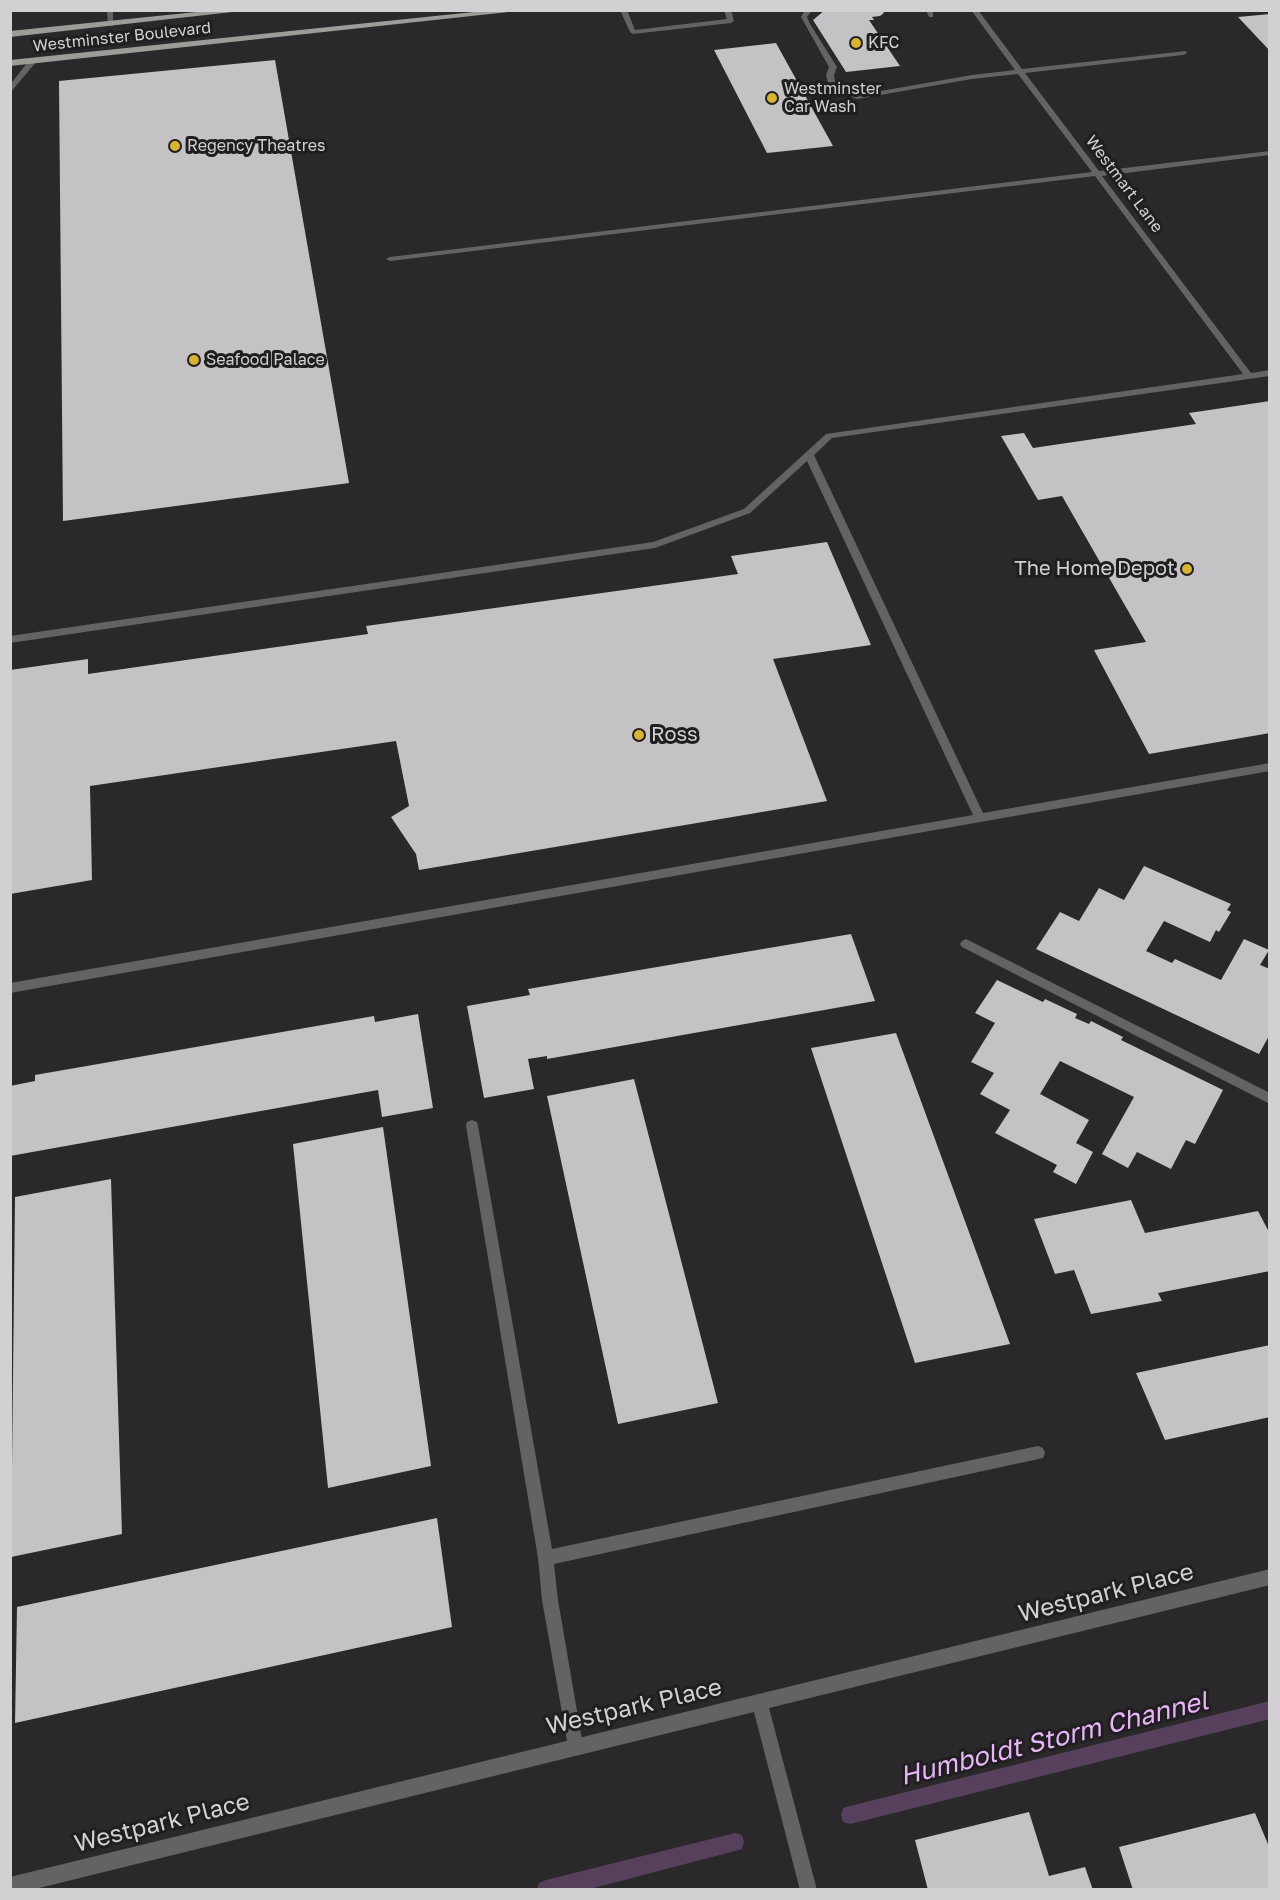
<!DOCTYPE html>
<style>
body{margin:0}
#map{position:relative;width:1280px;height:1900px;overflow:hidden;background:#2a282b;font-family:"Golos Text",sans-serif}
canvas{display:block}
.frame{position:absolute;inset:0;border:12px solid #d2d0d2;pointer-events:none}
</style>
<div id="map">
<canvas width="1280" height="1900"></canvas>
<div class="frame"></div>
</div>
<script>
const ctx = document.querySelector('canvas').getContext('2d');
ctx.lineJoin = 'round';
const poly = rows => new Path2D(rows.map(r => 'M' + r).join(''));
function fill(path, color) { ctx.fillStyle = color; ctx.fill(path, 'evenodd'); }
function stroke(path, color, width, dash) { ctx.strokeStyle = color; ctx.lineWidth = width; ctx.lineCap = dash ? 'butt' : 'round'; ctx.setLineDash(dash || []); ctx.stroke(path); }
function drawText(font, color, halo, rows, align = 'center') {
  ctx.font = font + ' "Golos Text",sans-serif'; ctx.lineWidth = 6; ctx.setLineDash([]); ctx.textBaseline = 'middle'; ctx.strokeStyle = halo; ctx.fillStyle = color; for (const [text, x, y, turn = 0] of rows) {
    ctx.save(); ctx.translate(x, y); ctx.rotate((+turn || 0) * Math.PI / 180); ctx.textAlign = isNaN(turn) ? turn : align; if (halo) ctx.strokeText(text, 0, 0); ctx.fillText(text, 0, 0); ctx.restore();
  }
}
const stream = poly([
 [1270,1701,1270,1719,850,1824,843,1822,841,1815,843,1808,850,1806,1270,1701],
 [735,1833,742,1835,744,1842,742,1849,735,1851,586,1890,537,1890,539,1883,546,1880,735,1833]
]);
const building = poly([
 [825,10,882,10,884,13,880,16,872,17,874,20,869,20,900,66,846,72,813,20],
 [1270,14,1270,51,1238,17],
 [776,43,833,146,767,153,714,50],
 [275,60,349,483,63,521,59,81],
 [1270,401,1270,733,1149,754,1094,650,1146,642,1062,496,1038,500,1001,436,1024,433,1033,448,1196,424,1189,413],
 [827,542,871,645,773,659,827,801,419,870,416,854,391,817,409,806,396,741,90,786,92,880,10,894,10,670,88,659,88,674,368,634,366,626,738,574,731,556],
 [1144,866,1231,904,1227,910,1231,912,1219,932,1216,930,1210,942,1164,921,1146,951,1172,963,1175,959,1221,980,1244,939,1269,950,1260,965,1270,969,1270,1034,1259,1054,1036,949,1060,912,1079,921,1099,888,1124,900],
 [851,934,875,1001,547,1059,547,1056,528,1059,534,1089,484,1098,467,1006,530,995,528,989],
 [997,980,1043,1002,1045,999,1077,1014,1075,1018,1089,1024,1091,1021,1123,1037,1121,1040,1223,1090,1195,1144,1186,1140,1171,1169,1137,1152,1128,1168,1102,1154,1134,1097,1060,1061,1040,1094,1089,1120,1076,1143,1093,1152,1076,1184,1053,1172,1057,1165,995,1133,1010,1110,980,1094,994,1073,971,1062,995,1023,975,1013],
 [418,1014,433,1108,382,1117,378,1090,10,1156,10,1086,35,1081,35,1075,374,1016,375,1022],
 [896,1033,1010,1344,915,1363,811,1048],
 [634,1079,718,1403,618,1424,547,1096],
 [383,1127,431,1466,328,1488,293,1144],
 [111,1179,122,1534,11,1557,15,1197],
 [1131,1200,1145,1233,1258,1211,1270,1234,1270,1271,1158,1293,1162,1301,1091,1314,1074,1270,1055,1274,1034,1219],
 [1270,1345,1270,1417,1165,1440,1136,1373],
 [437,1518,452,1627,15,1723,17,1607],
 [1029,1812,1049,1876,1085,1867,1093,1890,928,1890,915,1840],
 [1255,1813,1270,1849,1270,1890,1133,1890,1119,1847]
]);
const service = poly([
 [107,10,113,10,113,26,108,25,107,10],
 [620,10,627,10,635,30,727,19,724,10,731,10,734,21,731,23,633,34,630,32,620,10],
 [805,10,812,10,807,17,810,24,837,67,834,75,835,82,842,88,858,95,972,75,1015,70,971,10,978,10,1022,69,1186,51,1187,53,1183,55,1025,73,1099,171,1270,151,1270,155,1102,176,1251,373,1270,370,1270,376,832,438,814,455,983,813,1270,763,1270,771,10,993,10,983,973,815,807,461,750,513,655,548,10,643,10,636,653,542,744,509,826,434,1243,374,1095,176,390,261,386,259,390,257,1092,172,1018,74,972,79,857,99,836,92,828,83,826,75,829,67,801,17,805,10],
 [926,10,933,10,933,17,929,17,926,10],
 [30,59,37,61,10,93,10,85,30,59],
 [966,939,1270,1093,1270,1104,962,947,960,944,962,941,966,939],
 [472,1120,477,1122,478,1126,552,1549,1038,1446,1043,1448,1045,1453,1043,1458,554,1564,558,1600,583,1746,581,1752,575,1754,569,1752,542,1600,538,1558,466,1126,467,1122,472,1120]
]);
const tertiary = poly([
 [1270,1569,1270,1585,769,1708,817,1890,800,1890,754,1712,31,1890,10,1890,10,1877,1270,1569]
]);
const primary = poly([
 [216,10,250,10,10,37,10,31,216,10],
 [493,10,527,10,10,66,10,60,493,10]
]);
const markers = [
 [856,43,6,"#d9b334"],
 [772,98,6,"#d9b334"],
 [175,146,6,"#d9b334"],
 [194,360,6,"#d9b334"],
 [1187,569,6,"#d9b334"],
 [639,735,6,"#d9b334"]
];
const farStreetnames = [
 ["Westminster Boulevard",122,37,-6],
 ["Westmart Lane",1124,184,53]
];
const farPoinames = [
 ["KFC",868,43],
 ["Westminster",784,89],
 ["Car Wash",784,107],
 ["Regency Theatres",187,146],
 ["Seafood Palace",206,360]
];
const poiNames = [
 ["The Home Depot",1175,569],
 ["Ross",651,735,"left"]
];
const nearStreetnames = [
 ["Westpark Place",1106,1593,-14],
 ["Westpark Place",634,1707,-13],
 ["Westpark Place",162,1823,-14]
];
const nearWaternames = [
 ["Humboldt Storm Channel",1054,1739,-14]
];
fill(stream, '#56405c');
fill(building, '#c5c2c6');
fill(service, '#636361');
fill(tertiary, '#636361');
fill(primary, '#9d9c98');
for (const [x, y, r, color] of markers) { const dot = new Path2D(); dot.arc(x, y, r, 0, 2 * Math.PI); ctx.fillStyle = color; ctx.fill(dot); stroke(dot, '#211e21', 2); }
drawText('16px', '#d2d0d2', '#211e21', farStreetnames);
drawText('16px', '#d2d0d2', '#211e21', farPoinames, 'left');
drawText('20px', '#d2d0d2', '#211e21', poiNames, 'right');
drawText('24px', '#d2d0d2', '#211e21', nearStreetnames);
drawText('italic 26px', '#e8b5f8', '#211e21', nearWaternames);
</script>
